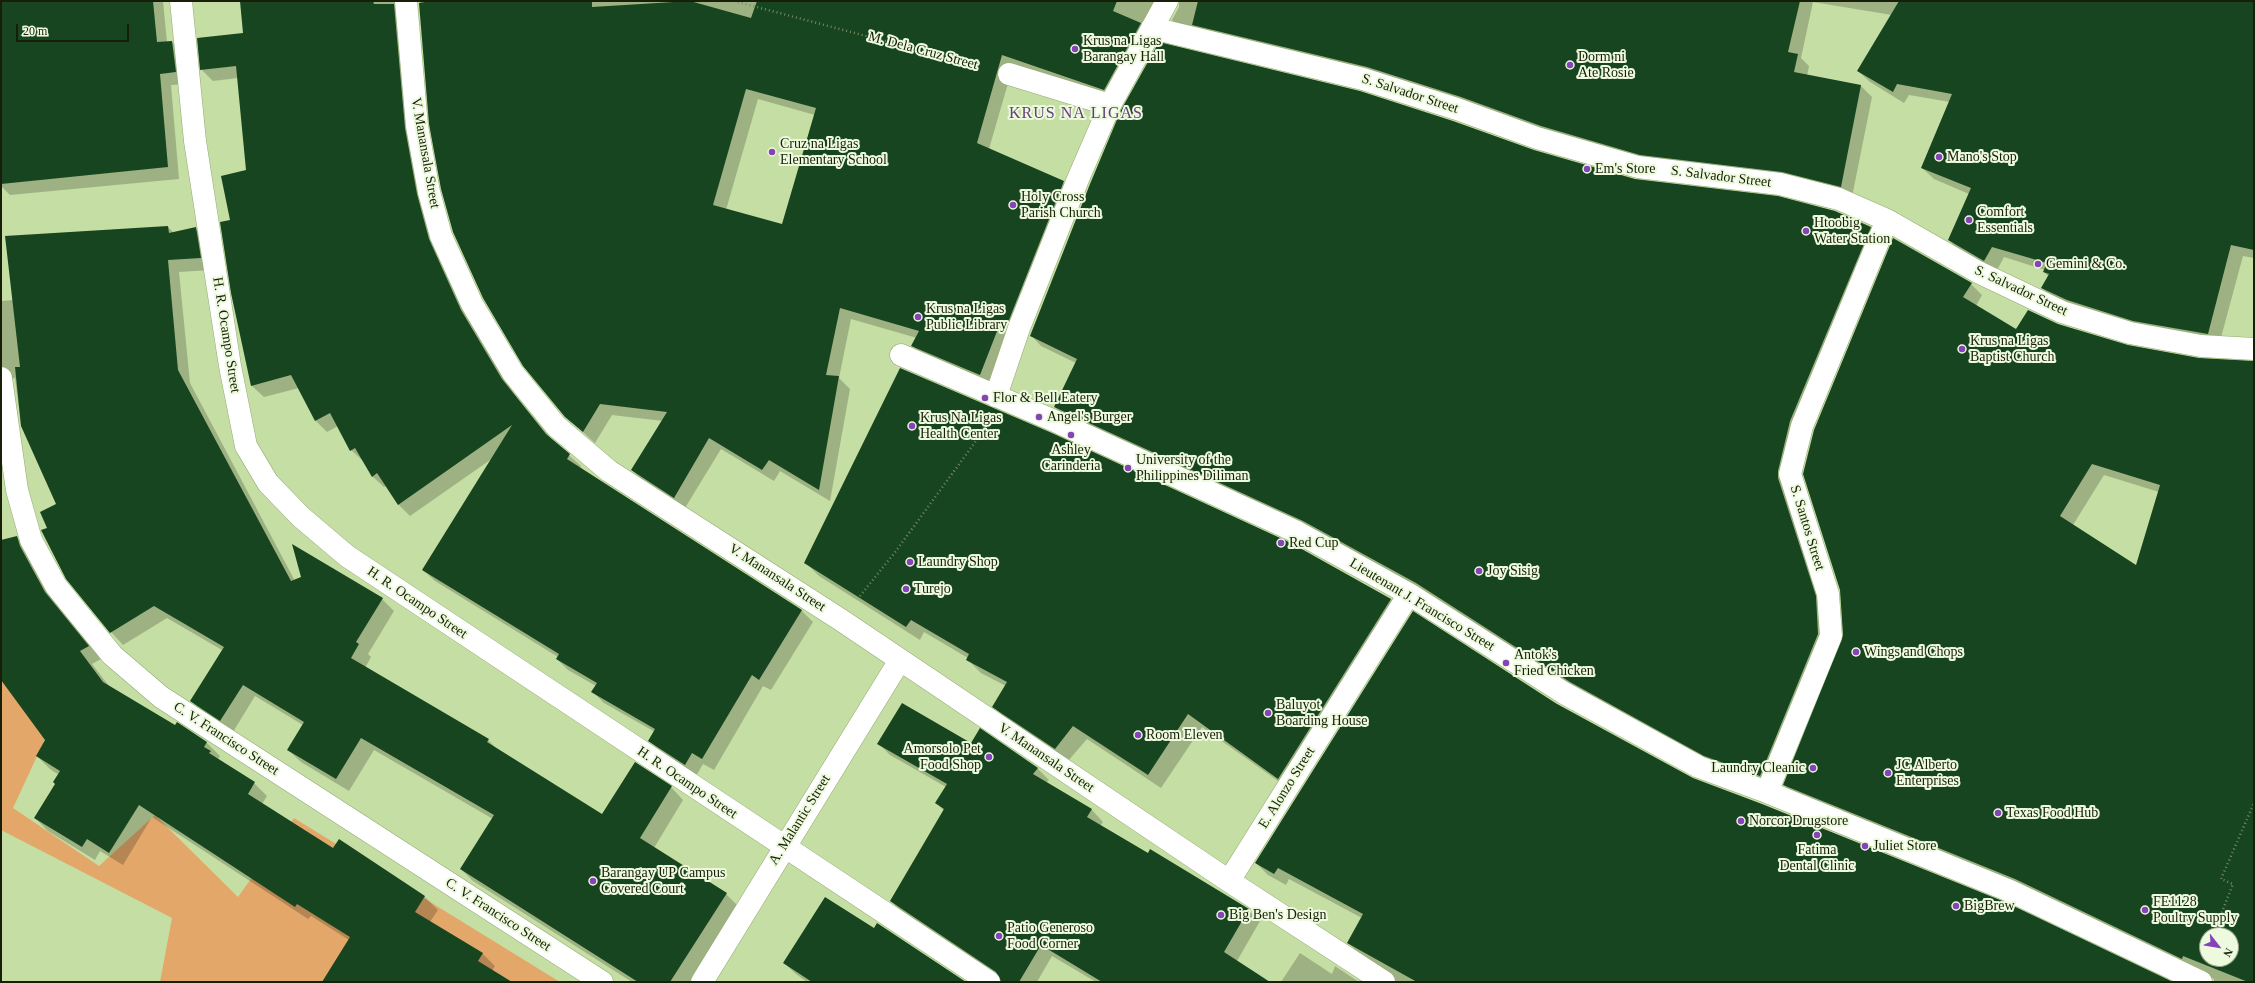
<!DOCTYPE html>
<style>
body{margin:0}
#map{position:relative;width:2255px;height:983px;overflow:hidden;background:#c5dea4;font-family:Georgia,serif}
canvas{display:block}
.frame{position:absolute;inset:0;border:2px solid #171f09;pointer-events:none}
.north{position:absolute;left:2199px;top:927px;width:40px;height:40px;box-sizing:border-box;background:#edfadd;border:1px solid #97a288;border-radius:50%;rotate:121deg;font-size:11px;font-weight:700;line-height:16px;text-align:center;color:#171f09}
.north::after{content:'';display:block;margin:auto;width:14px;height:18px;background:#8543b8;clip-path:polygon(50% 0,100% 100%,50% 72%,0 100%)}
.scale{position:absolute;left:16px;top:24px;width:113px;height:18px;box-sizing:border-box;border:2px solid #171f09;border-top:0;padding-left:5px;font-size:12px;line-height:14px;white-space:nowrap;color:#171f09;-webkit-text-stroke:3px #edfadd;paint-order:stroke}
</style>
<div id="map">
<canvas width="2255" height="983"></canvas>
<div class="frame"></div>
<div class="north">N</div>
<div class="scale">20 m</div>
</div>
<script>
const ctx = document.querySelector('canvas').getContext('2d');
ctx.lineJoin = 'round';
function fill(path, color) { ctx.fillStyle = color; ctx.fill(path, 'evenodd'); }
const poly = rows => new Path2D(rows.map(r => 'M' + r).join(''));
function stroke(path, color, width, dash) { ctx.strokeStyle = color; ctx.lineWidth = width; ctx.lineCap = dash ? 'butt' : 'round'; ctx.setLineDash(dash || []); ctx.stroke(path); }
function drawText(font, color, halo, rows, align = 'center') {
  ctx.font = font + ' Georgia,serif'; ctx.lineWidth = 4; ctx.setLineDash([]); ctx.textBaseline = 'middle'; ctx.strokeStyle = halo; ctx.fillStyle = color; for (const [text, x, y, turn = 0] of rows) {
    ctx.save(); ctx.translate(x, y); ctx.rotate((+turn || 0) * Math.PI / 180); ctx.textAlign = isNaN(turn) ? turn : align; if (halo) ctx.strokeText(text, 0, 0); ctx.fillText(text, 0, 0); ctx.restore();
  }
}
const green = poly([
 [1,676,45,739,13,808,99,866,155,815,238,897,294,818,560,982,160,982,172,918,1,830]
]);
const shadow = poly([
 [1,1,163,1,167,42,172,42,183,53,187,84,171,85,179,179,10,195,1,186],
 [241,1,413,1,416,139,472,322,513,392,553,441,581,466,579,469,802,611,813,622,771,690,763,686,714,770,703,764,696,776,661,752,649,741,655,732,604,703,593,692,596,686,568,670,557,659,558,657,435,581,423,570,493,458,410,516,398,504,386,486,384,487,372,476,363,461,351,450,338,426,327,432,316,421,299,388,264,397,252,386,232,293,232,221,247,171,238,78,213,81,201,69,244,34],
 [420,1,2254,1,2254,258,2243,256,2219,345,2145,332,2054,299,2042,288,2049,277,2044,272,2045,270,2004,257,1996,272,1961,252,1949,240,1969,194,1934,179,1922,168,1950,102,1909,95,1904,103,1870,82,1858,71,1892,15,1813,2,1801,58,1809,66,1807,76,1861,86,1872,97,1852,197,1653,166,1184,31,1172,20,1179,7,1179,1,1173,1,1116,101,1013,66,989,149,1063,182,1074,194,991,386,924,357,913,346,917,338,851,319,839,378,850,389,830,501,780,471,774,481,721,449,685,508,643,481,632,470,663,421,612,415,595,443,566,417,430,124],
 [758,99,815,115,782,226,726,210],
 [1533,151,1634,180,1870,227,1880,238,1788,482,1825,607,1828,645,1770,786,1715,766,1065,417,1055,407,1076,363,1041,346,1031,335],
 [168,227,174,233,195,229,208,241,212,270,179,272,190,383,295,581,382,599,394,611,368,654,371,657,365,668,488,740,498,750,602,816,671,787,683,800,654,848,726,894,738,906,690,982,632,982,473,881,461,869,493,819,374,750,349,791,301,762,288,750,303,725,255,696,233,732,204,713,191,701,222,650,167,618,123,645,111,632,49,529,58,504,21,425,15,378,7,380,1,374,1,301,13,300],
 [1971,284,1982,295,1976,306,2017,331,2058,325,2126,346,2199,359,2254,362,2254,982,2214,982,2214,979,2027,891,1796,796,1784,785,1844,636,1841,590,1804,474],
 [2104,475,2159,492,2137,566,2073,525],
 [2207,935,2231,935,2231,959,2207,959],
 [17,537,30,550,33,560,58,606,101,659,92,664,109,686,175,726,177,723,207,743,220,756,218,759,254,783,267,796,262,804,333,849,339,840,425,897,438,910,430,922,482,953,495,966,492,971,510,982,323,982,349,940,311,916,308,919,152,817,123,865,100,851,95,860,48,831,35,818,56,784,59,775,50,769,37,756,46,740,1,678,1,541],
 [1291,544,1391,599,1404,613,1292,791,1202,727,1161,788,1087,739,1068,761,1007,720,994,707,1006,686,981,673,967,659,968,658,924,632,920,640,819,576,805,562],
 [1557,704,1693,779,2005,903,2170,982,1397,982,1360,954,1348,943,1362,918,1289,879,1286,885,1268,875,1256,863],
 [980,730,1038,769,1049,780,1046,783,1092,810,1103,822,1100,826,1248,910,1260,921,1237,961,1268,982,1096,982,1052,956,1037,982,1001,982,1001,978,902,912,891,901,944,811,937,803,946,787,890,755,879,744,971,744],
 [874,929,965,982,807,982,796,974,784,963],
 [1300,953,1332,974,1335,966,1359,982,1281,982]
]);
const building = poly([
 [1,1,153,1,157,42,172,41,176,72,160,74,168,167,1,184],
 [240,1,373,1,374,4,394,4,405,128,417,194,429,239,461,310,502,379,546,434,570,454,567,459,802,610,759,680,752,675,702,759,692,753,685,765,648,741,655,729,591,692,597,683,556,659,559,654,422,570,512,425,398,505,377,473,372,477,355,448,350,451,330,413,315,421,291,375,251,386,231,293,220,222,230,220,221,176,246,170,236,66,200,70,197,38,243,33],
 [431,1,592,1,592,7,690,1,751,18,757,1,1117,1,1113,11,1141,23,1104,90,1002,55,977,143,1064,181,1007,325,1001,321,980,375,911,346,919,331,840,308,826,375,839,376,819,490,769,460,762,470,709,438,674,498,631,470,667,412,600,404,583,432,565,417,523,366,483,298,453,232,441,189,429,124,419,3],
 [746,89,816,108,782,224,713,205],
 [1198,1,1800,1,1788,52,1798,54,1794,72,1861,85,1841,187,1782,172,1640,155,1541,126,1461,97,1367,67,1192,25],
 [1899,1,2254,1,2254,250,2231,245,2208,334,2133,321,2067,300,2041,288,2049,274,2043,272,2047,263,1992,247,1984,261,1948,240,1971,188,1921,168,1952,94,1897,84,1893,92,1857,71],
 [1159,42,1360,91,1453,121,1534,150,1635,179,1778,196,1835,211,1871,227,1790,421,1778,471,1778,478,1816,596,1818,634,1760,776,1704,756,1570,682,1416,583,1303,521,1054,407,1077,359,1030,336,1090,184,1121,110],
 [168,226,169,233,196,227,201,258,168,260,178,370,291,581,301,577,292,544,383,598,356,642,359,644,351,658,489,739,487,742,602,814,635,762,672,786,640,838,727,893,670,982,638,982,460,869,494,815,361,738,336,779,287,750,304,722,243,685,220,721,190,701,224,647,154,606,110,633,66,579,41,530,47,528,40,512,56,504,21,426,15,367,20,367,5,236],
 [1893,238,1972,283,1963,297,2016,329,2028,310,2058,324,2128,345,2199,358,2254,361,2254,982,2248,982,2183,956,2182,959,2015,879,1783,785,1843,635,1840,590,1803,474,1814,430],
 [2092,464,2160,485,2136,565,2060,516],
 [2207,935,2231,935,2231,959,2207,959],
 [900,368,1052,433,1291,543,1391,599,1278,779,1188,714,1148,775,1073,726,1055,749,992,707,1007,682,966,660,969,654,911,620,906,627,804,563],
 [17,536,20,546,45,592,89,646,80,651,103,682,175,725,177,722,207,742,204,747,211,751,209,753,255,782,248,794,333,848,339,839,425,896,415,912,483,953,478,961,512,982,322,982,350,937,297,904,295,907,139,805,109,853,87,839,82,847,34,818,55,784,53,782,60,771,36,756,45,740,1,680,1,540],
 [1413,611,1557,704,1693,778,1762,804,2005,902,2171,981,1417,982,1347,943,1363,914,1278,868,1274,874,1255,863],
 [902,703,971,743,980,728,1038,768,1033,774,1092,809,1087,817,1148,853,1150,849,1249,909,1224,952,1270,982,1102,982,1041,945,1019,982,1001,982,996,972,890,901,944,809,935,803,947,784,877,744],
 [825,897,874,928,877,923,966,982,812,982,783,963]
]);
const path = poly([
 [734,1,979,66],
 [860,596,896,551,981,434,985,424],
 [2213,935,2233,884,2221,879,2254,803]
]);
const pedestrian = poly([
 [1009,74,1110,105]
]);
const minor = poly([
 [181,1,195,141,230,366,246,446,268,483,301,517,347,556,989,982],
 [406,1,417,126,429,192,441,236,472,304,513,373,556,426,609,471,841,620,1229,881,1384,982],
 [1152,28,1363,79,1457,109,1537,138,1638,167,1780,184,1839,199,1887,220,1978,272,2062,312,2130,333,2201,346,2254,349],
 [901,355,1057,422,1297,532,1409,594,1564,693,1699,767,1767,792,2010,891,2201,982],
 [1,378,17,490,31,540,56,586,112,655,161,697,602,982],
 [996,396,1019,328,1078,179,1110,105,1167,1],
 [1767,792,1831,636,1828,594,1790,474,1802,426,1887,220],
 [1229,881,1409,594],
 [702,982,900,660]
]);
const markers = [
 [1075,49,4,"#8543b8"],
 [1570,65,4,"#8543b8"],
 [772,152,4,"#8543b8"],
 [1939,157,4,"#8543b8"],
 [1587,169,4,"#8543b8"],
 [1013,205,4,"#8543b8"],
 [1969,220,4,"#8543b8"],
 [1806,231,4,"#8543b8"],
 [2038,264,4,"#8543b8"],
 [918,317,4,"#8543b8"],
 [1962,349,4,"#8543b8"],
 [985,398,4,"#8543b8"],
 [1039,417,4,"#8543b8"],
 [912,426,4,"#8543b8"],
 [1071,435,4,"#8543b8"],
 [1128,468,4,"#8543b8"],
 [1281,543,4,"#8543b8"],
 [910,562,4,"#8543b8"],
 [1479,571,4,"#8543b8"],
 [906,589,4,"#8543b8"],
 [1856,652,4,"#8543b8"],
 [1506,663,4,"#8543b8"],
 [1268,713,4,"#8543b8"],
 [1138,735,4,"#8543b8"],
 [989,757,4,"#8543b8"],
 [1813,768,4,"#8543b8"],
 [1888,773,4,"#8543b8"],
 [1998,813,4,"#8543b8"],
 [1741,821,4,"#8543b8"],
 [1817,835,4,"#8543b8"],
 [1865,846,4,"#8543b8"],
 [593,881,4,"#8543b8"],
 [1956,906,4,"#8543b8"],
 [2145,910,4,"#8543b8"],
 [1221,915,4,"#8543b8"],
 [999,936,4,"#8543b8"]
];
const poiNames = [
 ["Krus na Ligas",1083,41],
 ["Barangay Hall",1083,57],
 ["Dorm ni",1578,57],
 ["Ate Rosie",1578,73],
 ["Cruz na Ligas",780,144],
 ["Elementary School",780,160],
 ["Mano's Stop",1947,157],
 ["Em's Store",1595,169],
 ["Holy Cross",1021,197],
 ["Parish Church",1021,213],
 ["Comfort",1977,212],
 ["Essentials",1977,228],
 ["Htoobig",1814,223],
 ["Water Station",1814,239],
 ["Gemini & Co.",2046,264],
 ["Krus na Ligas",926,309],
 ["Public Library",926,325],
 ["Krus na Ligas",1970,341],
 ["Baptist Church",1970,357],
 ["Flor & Bell Eatery",993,398],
 ["Angel's Burger",1047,417],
 ["Krus Na Ligas",920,418],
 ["Health Center",920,434],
 ["Ashley",1071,450,"center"],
 ["Carinderia",1071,466,"center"],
 ["University of the",1136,460],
 ["Philippines Diliman",1136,476],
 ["Red Cup",1289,543],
 ["Laundry Shop",918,562],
 ["Joy Sisig",1487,571],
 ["Turejo",914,589],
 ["Wings and Chops",1864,652],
 ["Antok's",1514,655],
 ["Fried Chicken",1514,671],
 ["Baluyot",1276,705],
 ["Boarding House",1276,721],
 ["Room Eleven",1146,735],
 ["Amorsolo Pet",981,749,"right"],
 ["Food Shop",981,765,"right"],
 ["JC Alberto",1896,765],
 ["Enterprises",1896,781],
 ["Laundry Cleanic",1805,768,"right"],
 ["Texas Food Hub",2006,813],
 ["Norcor Drugstore",1749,821],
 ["Juliet Store",1873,846],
 ["Fatima",1817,850,"center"],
 ["Dental Clinic",1817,866,"center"],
 ["Barangay UP Campus",601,873],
 ["Covered Court",601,889],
 ["FE1128",2153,902],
 ["Poultry Supply",2153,918],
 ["BigBrew",1964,906],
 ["Big Ben's Design",1229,915],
 ["Patio Generoso",1007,928],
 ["Food Corner",1007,944]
];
const streetNames = [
 ["M. Dela Cruz Street",923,51,15],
 ["S. Salvador Street",1410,94,18],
 ["V. Manansala Street",425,153,80],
 ["S. Salvador Street",1721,177,7],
 ["S. Salvador Street",2021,291,25],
 ["H. R. Ocampo Street",226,335,81],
 ["S. Santos Street",1807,528,73],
 ["V. Manansala Street",777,578,33],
 ["H. R. Ocampo Street",417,603,34],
 ["Lieutenant J. Francisco Street",1422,605,31],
 ["C. V. Francisco Street",226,739,33],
 ["V. Manansala Street",1046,758,34],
 ["H. R. Ocampo Street",687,783,34],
 ["E. Alonzo Street",1287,788,-58],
 ["A. Malantic Street",800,820,-58],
 ["C. V. Francisco Street",498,915,33]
];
const quarterNames = [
 ["KRUS NA LIGAS",1076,114]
];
fill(green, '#e3a869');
fill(shadow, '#0003');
fill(building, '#17451f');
stroke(pedestrian, '#92aa72', 23);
stroke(minor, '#92aa72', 23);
stroke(path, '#788a60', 2.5, [1, 3]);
stroke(pedestrian, '#fff', 22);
stroke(minor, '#fff', 22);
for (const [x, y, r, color] of markers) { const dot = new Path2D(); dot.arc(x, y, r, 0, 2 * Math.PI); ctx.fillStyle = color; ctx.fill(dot); stroke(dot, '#edfadd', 1.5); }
drawText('14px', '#171f09', '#edfadd', poiNames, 'left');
drawText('14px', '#171f09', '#edfadd', streetNames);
ctx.letterSpacing = '1px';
drawText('16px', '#60417c', '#edfadd', quarterNames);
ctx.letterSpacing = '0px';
</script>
